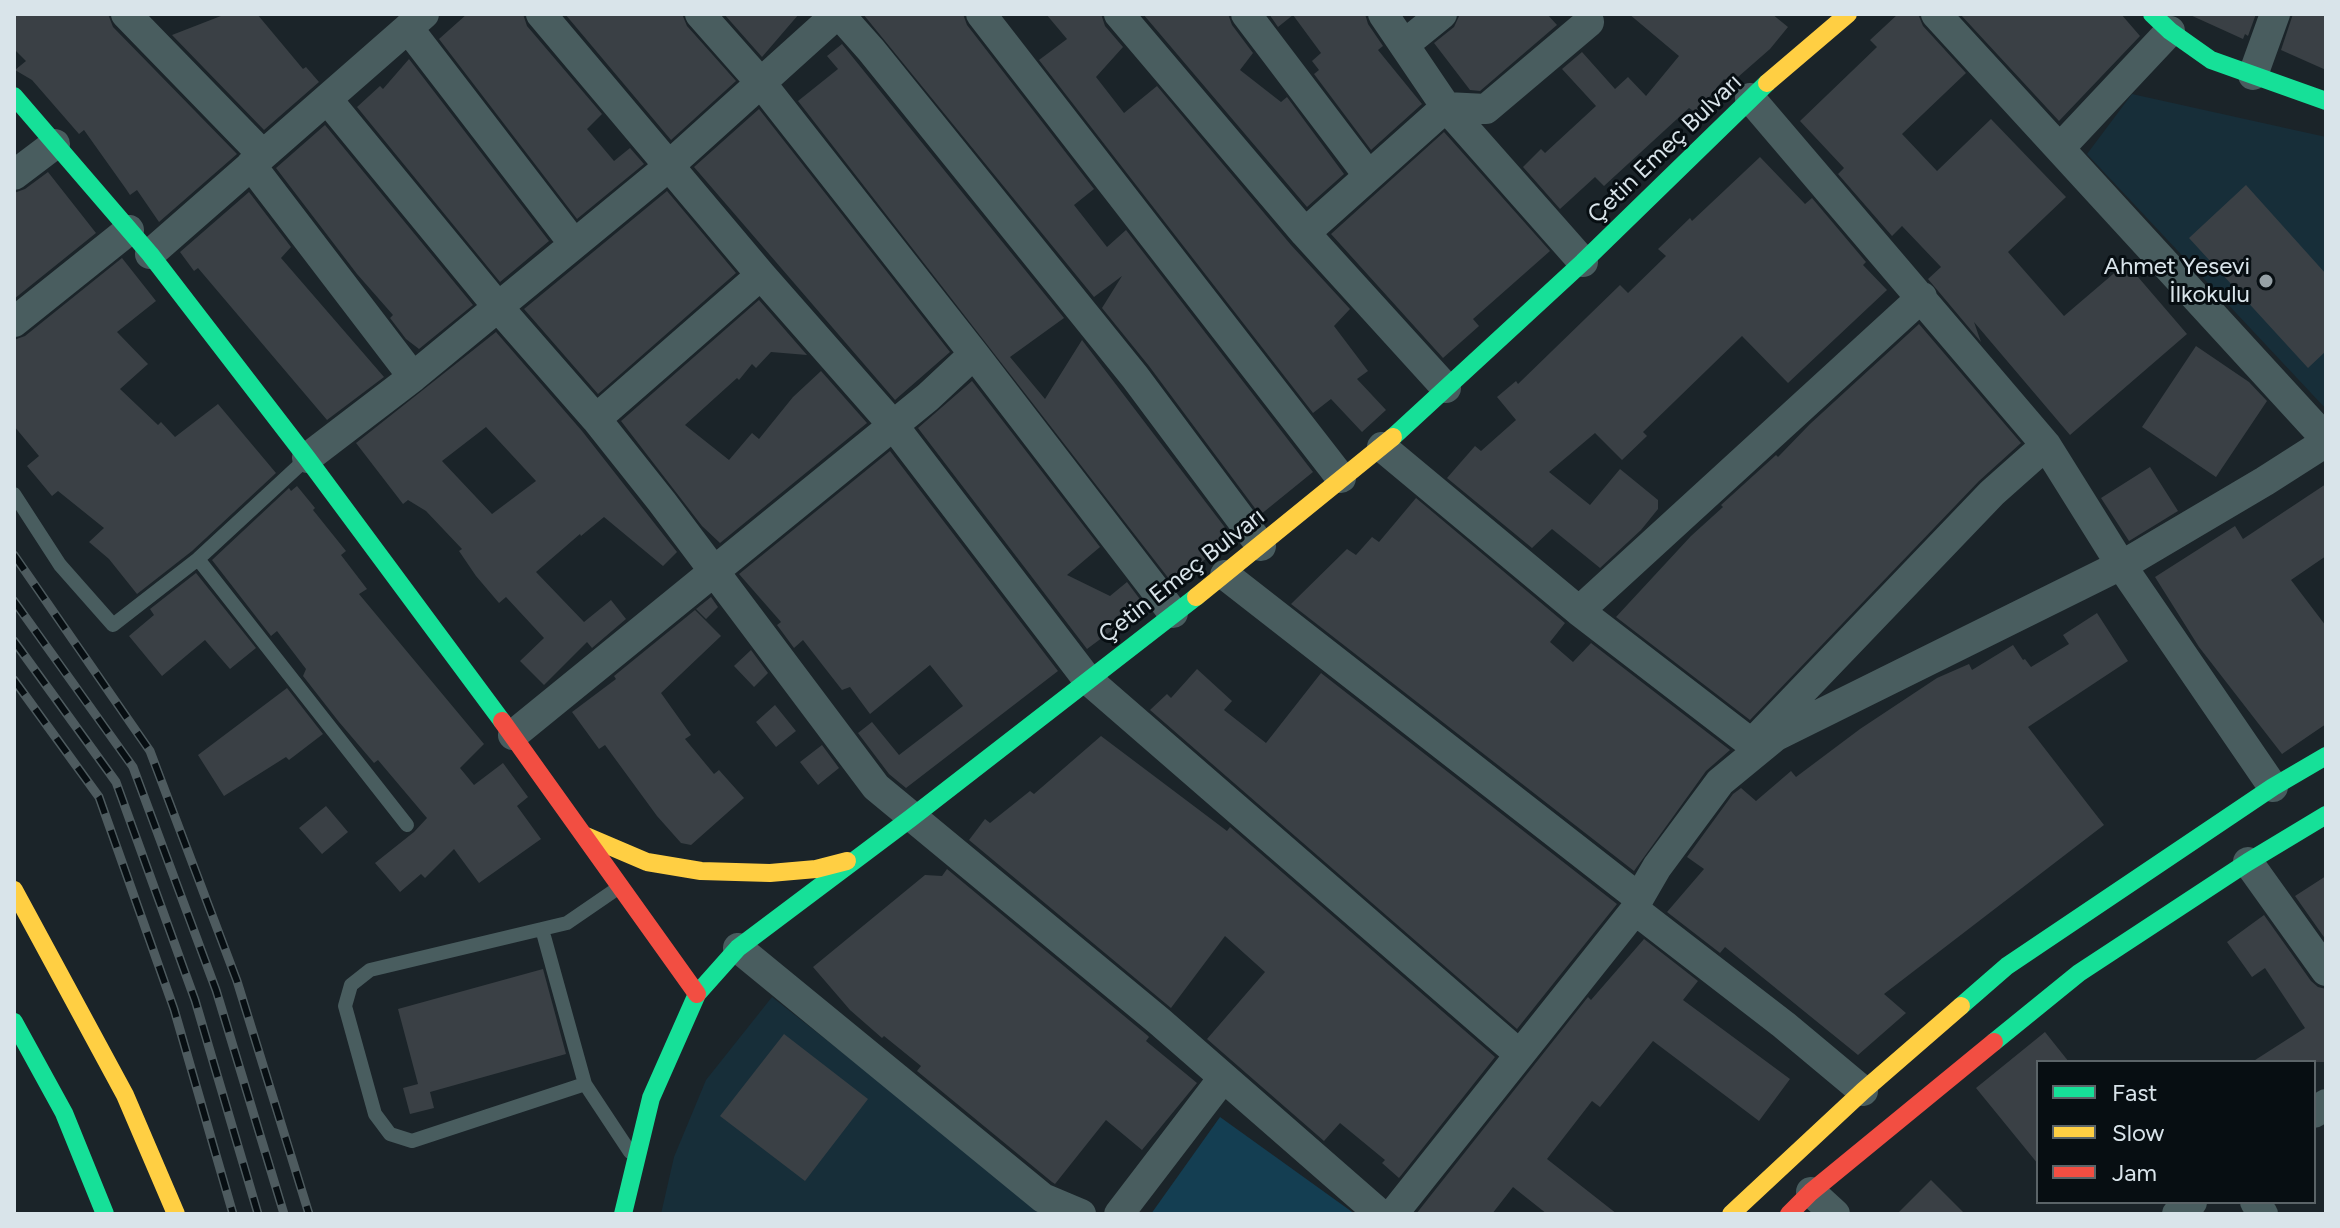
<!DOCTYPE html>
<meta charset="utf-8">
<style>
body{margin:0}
#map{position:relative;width:2340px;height:1228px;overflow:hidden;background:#1b2429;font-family:Figtree,sans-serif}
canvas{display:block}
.frame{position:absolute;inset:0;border:16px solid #d9e4ea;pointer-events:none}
.legend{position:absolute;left:2036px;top:1060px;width:280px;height:144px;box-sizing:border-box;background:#070e12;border:2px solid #5b6468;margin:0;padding:10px 14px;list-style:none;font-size:24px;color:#d9e4ea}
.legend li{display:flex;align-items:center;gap:16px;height:40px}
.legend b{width:40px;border:2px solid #5b6468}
</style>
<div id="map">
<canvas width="2340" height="1228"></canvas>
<div class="frame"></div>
<ul class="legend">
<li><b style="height:10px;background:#16e098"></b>Fast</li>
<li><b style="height:10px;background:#ffcf43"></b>Slow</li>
<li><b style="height:10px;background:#f24e42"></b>Jam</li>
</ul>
</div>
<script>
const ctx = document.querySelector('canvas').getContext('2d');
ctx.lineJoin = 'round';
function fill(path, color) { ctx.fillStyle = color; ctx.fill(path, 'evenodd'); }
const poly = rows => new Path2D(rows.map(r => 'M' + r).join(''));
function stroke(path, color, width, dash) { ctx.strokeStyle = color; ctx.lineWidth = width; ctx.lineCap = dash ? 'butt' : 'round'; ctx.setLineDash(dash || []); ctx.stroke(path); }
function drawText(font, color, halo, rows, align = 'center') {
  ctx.font = font + ' Figtree,sans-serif'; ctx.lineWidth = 6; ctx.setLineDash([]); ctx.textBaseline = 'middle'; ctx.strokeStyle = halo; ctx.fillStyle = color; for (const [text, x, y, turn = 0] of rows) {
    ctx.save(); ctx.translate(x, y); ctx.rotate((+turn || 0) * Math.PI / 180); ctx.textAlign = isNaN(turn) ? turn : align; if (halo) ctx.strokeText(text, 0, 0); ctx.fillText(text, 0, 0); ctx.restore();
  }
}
const built = poly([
 [2132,94,2326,137,2326,409,2087,154],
 [772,997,1048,1214,661,1214,674,1157,706,1080]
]);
const green = poly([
 [1220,1117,1355,1214,1151,1214]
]);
const building = poly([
 [14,14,108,14,113,27,237,154,159,222,137,190,130,195,126,189,84,130,79,134,32,80,15,70,26,61,14,49],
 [226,14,257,14,303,69,306,67,319,82,264,130,172,35],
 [467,14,523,14,527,26,602,114,587,129,614,161,630,148,644,164,577,219,439,39],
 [565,14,682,14,687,26,736,81,671,140],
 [724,14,799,14,762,57],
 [863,14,963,14,967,25,1094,189,1074,205,1107,247,1126,230,1313,472,1260,515,1149,366,1102,308,1122,276,1094,297],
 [1046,14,1101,14,1105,26,1123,47,1096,77,1124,113,1157,86,1291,245,1350,309,1334,326,1368,371,1357,379,1386,410,1362,432,1331,399,1313,413,1039,60,1067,39],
 [1143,14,1228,14,1232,25,1253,53,1240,70,1281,102,1287,97,1344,174,1307,207],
 [1269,14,1365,14,1368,24,1383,46,1378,50,1422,104,1371,150,1314,74,1319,70,1312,61,1321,53,1293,15,1278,27],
 [1460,14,1547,14,1557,25,1480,91,1470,90,1434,43,1454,27],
 [1629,14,1772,14,1788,27,1770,49,1730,84,1724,79,1696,113,1689,108,1604,186,1595,177,1560,209,1523,167,1541,149,1545,153,1596,106,1562,69,1582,52,1615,89,1628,77,1646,96,1679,56],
 [1898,14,1918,14,1923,26,1966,73,1902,134,1937,171,1991,119,2066,197,2008,252,2064,316,2126,263,2187,334,2070,435,1974,322,1981,342,1928,279,1941,267,1902,226,1892,236,1838,174,1844,168,1800,121,1877,47,1870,40],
 [1960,14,2121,14,2140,36,2059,121],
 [2188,14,2256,14,2248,36,2245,34,2243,39],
 [2293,14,2326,14,2326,70,2281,50],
 [842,44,1064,318,1010,357,1045,399,1082,340,1233,538,1173,584,798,101,838,69,827,56],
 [409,59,549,241,500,282,357,107,380,86,383,89],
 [759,109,950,352,895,400,694,167],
 [325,125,473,305,419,349,406,339,390,318,393,315,357,274,276,168],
 [1444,132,1550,251,1473,319,1479,326,1443,358,1331,234],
 [1760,157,1805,204,1812,198,1866,262,1863,265,1887,290,1788,383,1742,336,1643,432,1647,436,1622,460,1595,433,1549,472,1590,505,1620,469,1658,500,1658,509,1641,530,1600,568,1552,529,1532,548,1447,478,1475,446,1481,451,1516,420,1497,397,1516,381,1518,384,1620,285,1628,293,1666,256,1658,249,1690,218,1692,221],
 [48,172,96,233,14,299,14,193,25,189],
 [2246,185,2326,274,2326,351,2308,368,2189,238],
 [667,191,736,273,598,394,524,309],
 [249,192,291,247,281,258,384,377,327,420,198,268,194,271,180,252],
 [122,258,156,301,117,332,148,364,120,389,158,425,161,422,175,437,218,404,276,473,192,551,137,594,109,559,89,542,104,528,58,491,52,496,27,466,39,456,14,426,14,340,25,336],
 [759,300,807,355,771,352,756,368,752,364,739,380,737,378,685,425,729,460,752,433,759,439,793,397,821,371,867,423,720,543,702,526,621,421],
 [1919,324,2021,443,1979,481,1750,720,1616,617,1691,536,1723,507,1721,505,1776,455,1778,457,1810,424],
 [496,332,582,431,677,552,663,566,604,517,581,536,580,534,536,572,584,622,611,600,626,619,592,648,587,642,544,685,520,661,544,638,506,597,499,603,476,576,459,551,462,549,426,511,408,500,403,504,356,443],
 [486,427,536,481,492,514,442,461],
 [2196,346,2249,382,2267,401,2216,477,2142,427],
 [972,381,1100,547,1067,575,1110,596,1127,582,1145,606,1087,649,918,428],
 [890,451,1058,671,906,788,889,774,858,733,872,722,899,755,963,706,930,665,870,714,850,687,842,690,803,640,794,648,777,625,781,622,739,574],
 [2150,467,2178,511,2129,541,2101,498],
 [2326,484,2326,556,2291,580,2326,626,2326,724,2282,754,2199,647,2155,577,2235,526,2243,539],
 [297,486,315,508,313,510,346,551,341,555,367,589,359,594,484,744,460,768,474,785,503,763,528,797,517,806,541,839,479,883,454,849,425,878,421,874,400,892,375,863,414,832,427,818,378,760,374,763,339,722,303,676,306,669,277,631,271,636,212,560,289,488,291,491],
 [1416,498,1565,623,1550,642,1573,662,1591,643,1730,750,1706,771,1634,871,1291,604,1347,549,1356,555,1372,537,1379,542],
 [196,573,256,648,230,669,205,640,162,676,129,636,154,615,150,609],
 [711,597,718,607,706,619,696,609],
 [695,610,721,636,661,693,691,735,685,739,714,774,719,770,744,798,691,845,681,843,657,816,605,745,599,749,572,712,616,679,614,676],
 [2097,613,2128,661,2028,727,2104,825,1884,994,1906,1013,1858,1055,1725,947,1720,953,1667,912,1704,869,1687,857,1733,794,1741,788,1756,801,1791,771,1796,777,1860,729,1937,678,1969,664,1972,670,2013,645,2023,660,2025,659,2031,667,2069,644,2063,635],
 [751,650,768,673,754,687,734,666],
 [1197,669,1232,701,1224,710,1266,743,1321,673,1617,904,1517,1029,1150,710,1167,694,1171,698],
 [287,688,323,734,289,760,286,757,224,796,198,755],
 [775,705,796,731,776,747,756,722],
 [1101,736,1227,831,1230,827,1495,1057,1399,1178,1382,1163,1385,1160,1340,1123,1324,1141,1207,1039,1265,972,1225,936,1171,1008,969,840,985,819,990,823,1030,791,1034,794],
 [822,745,839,768,818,785,800,762],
 [326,806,348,832,322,854,299,828],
 [947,869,1147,1035,1149,1037,1146,1041,1197,1083,1142,1150,1106,1120,1055,1184,1052,1182,917,1071,921,1066,884,1036,882,1038,850,1010,813,967,925,875,942,876],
 [2326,876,2326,940,2295,896],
 [2264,915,2311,981,2318,987,2326,989,2326,1062,2252,1062,2305,1028,2265,968,2252,977,2227,942],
 [1644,939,1698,981,1683,1000,1790,1079,1759,1121,1653,1041,1600,1107,1592,1101,1547,1159,1617,1214,1547,1214,1513,1187,1492,1214,1416,1214,1588,997,1591,1000],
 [543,969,566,1054,430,1092,434,1108,410,1114,403,1088,418,1084,398,1009],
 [2045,1032,2069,1062,2038,1062,2038,1164,1976,1088],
 [784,1034,868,1099,805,1181,720,1116],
 [1931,1180,1965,1214,1897,1214]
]);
const lane = poly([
 [14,494,60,565,113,625,198,559,304,461],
 [198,559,407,825],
 [618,888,567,923,370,970,351,985,345,1006,375,1114,390,1134,412,1141,585,1084,630,1152],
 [542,929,585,1084]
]);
const street = poly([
 [126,14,263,155],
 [541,14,761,275,893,425,1087,679,1519,1054],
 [700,14,761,83,974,354,1173,613],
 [839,14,871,50,1135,377,1261,546],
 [981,14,1341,478],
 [1119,14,1305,233,1446,388],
 [1246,14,1368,175],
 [1383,14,1446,107,1583,262],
 [1936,14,2326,439],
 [408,28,574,244],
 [1405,44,1442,14],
 [2253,75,2275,14],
 [1750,98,2046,445,2121,565,2273,787],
 [327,99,498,307,596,419,662,502,876,787,1159,1021,1380,1214],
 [2061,147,2170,31],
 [251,165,413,377],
 [14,175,55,144],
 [1305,233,1446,107,1486,109,1589,22],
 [150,254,424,14],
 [14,322,129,230],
 [596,419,761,275],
 [1382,447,1579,611,1752,744],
 [307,458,413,377,662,172,837,14],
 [1225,575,1639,898,1635,910,1393,1214],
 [1579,611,1922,297],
 [513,735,928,397,974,354],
 [1760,735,1992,493,2046,445],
 [2248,862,2326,971],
 [1639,898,1657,867,1720,782,1776,736,2133,559,2265,481,2326,442],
 [1635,910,1784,1025,1863,1091],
 [738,948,1043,1198,1081,1214],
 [2314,1113,2326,1104],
 [1811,1192,1835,1214],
 [2255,1202,2263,1214],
 [1119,1214,1223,1078],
 [2177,1214,2192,1202]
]);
const fast = poly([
 [2152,14,2170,31,2211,60,2326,101],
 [14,96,150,254,307,458,502,721],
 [1393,437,1583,262,1767,83],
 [1961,1006,2007,966,2273,787,2326,756],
 [14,1022,64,1113,105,1214],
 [1994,1042,2079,973,2248,862,2326,815],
 [623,1214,651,1098,697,994,738,948,911,818,1196,597]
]);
const slow = poly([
 [1767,83,1848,14],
 [1196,597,1393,437],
 [586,836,647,862,701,871,770,873,816,869,847,861],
 [14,890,125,1095,176,1214],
 [1731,1214,1863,1091,1961,1006]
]);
const jam = poly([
 [502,721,697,994],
 [1789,1214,1811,1192,1994,1042]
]);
const rail = poly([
 [14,555,150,751,237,981,309,1214],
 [14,601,133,767,216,990,284,1214],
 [14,641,116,782,195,1000,258,1214],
 [14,680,99,797,174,1009,233,1214]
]);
const markers = [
 [2266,281,8,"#96a1a6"]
];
const streetNames = [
 ["Çetin Emeç Bulvarı",1665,149,-44],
 ["Çetin Emeç Bulvarı",1182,576,-38]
];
const poiNames = [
 ["Ahmet Yesevi",2250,267],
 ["İlkokulu",2250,295]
];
fill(built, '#172e39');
fill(green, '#143e52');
fill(building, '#3a4045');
stroke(lane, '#495d5f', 14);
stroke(street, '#495d5f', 30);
stroke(fast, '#16e098', 18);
stroke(slow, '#ffcf43', 18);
stroke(jam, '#f24e42', 18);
stroke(rail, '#4e5b5f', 9);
stroke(rail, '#070e12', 6, [18]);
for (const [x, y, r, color] of markers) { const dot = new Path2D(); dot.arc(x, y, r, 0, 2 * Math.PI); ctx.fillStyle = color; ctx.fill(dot); stroke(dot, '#070e12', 3); }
drawText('24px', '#d9e4ea', '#070e12', streetNames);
drawText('24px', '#d9e4ea', '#070e12', poiNames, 'right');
</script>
